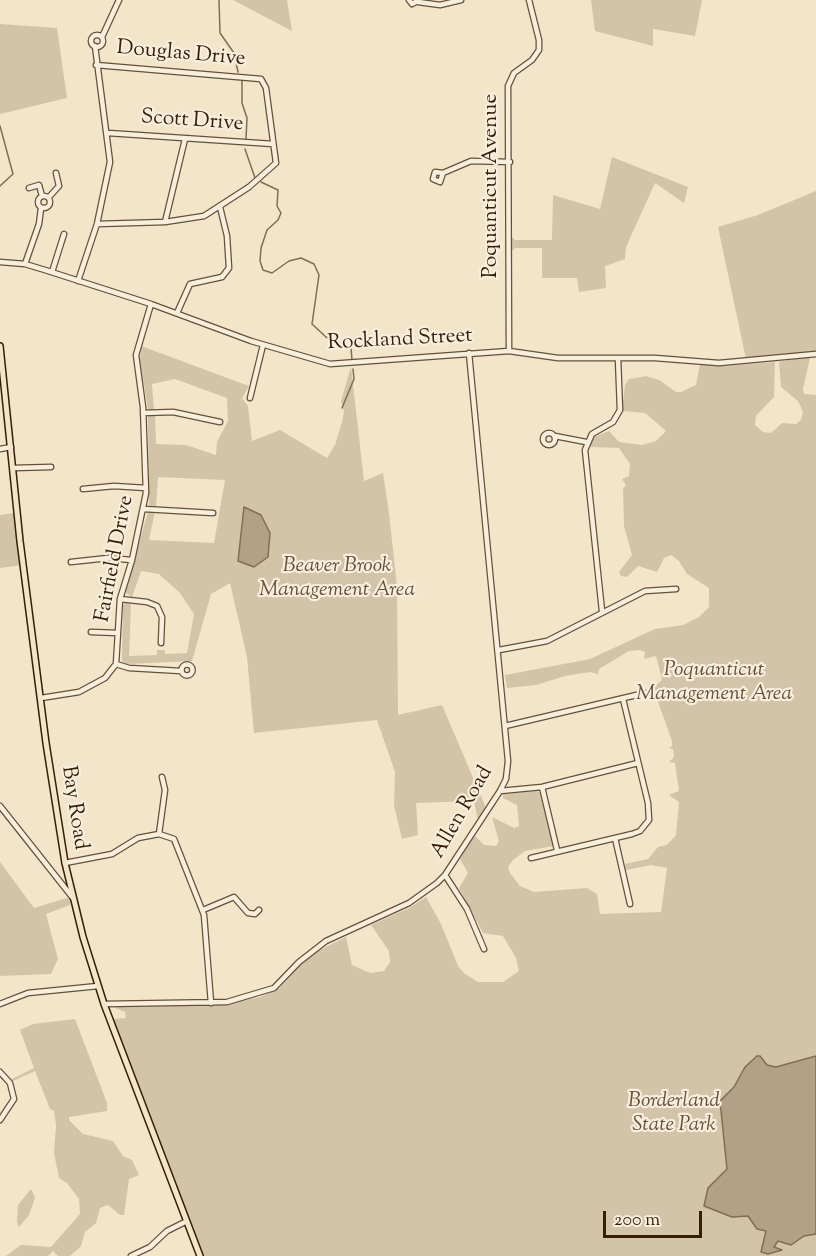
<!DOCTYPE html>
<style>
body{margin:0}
#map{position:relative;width:816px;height:1256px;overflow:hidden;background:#f3e5ca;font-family:"Sorts Mill Goudy",serif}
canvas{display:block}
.scale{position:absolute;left:603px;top:1211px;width:99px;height:27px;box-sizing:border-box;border:3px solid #371e06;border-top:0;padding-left:8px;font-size:18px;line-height:21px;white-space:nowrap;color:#371e06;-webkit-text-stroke:4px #f7eedd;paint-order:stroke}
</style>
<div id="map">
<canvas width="816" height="1256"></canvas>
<div class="scale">200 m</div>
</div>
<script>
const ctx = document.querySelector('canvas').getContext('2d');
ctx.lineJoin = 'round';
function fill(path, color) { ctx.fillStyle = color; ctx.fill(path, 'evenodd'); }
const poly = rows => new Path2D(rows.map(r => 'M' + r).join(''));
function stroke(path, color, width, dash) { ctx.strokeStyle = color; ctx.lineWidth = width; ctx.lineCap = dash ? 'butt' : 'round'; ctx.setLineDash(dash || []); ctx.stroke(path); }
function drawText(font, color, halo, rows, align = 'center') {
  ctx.font = font + ' "Sorts Mill Goudy",serif'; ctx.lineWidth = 4.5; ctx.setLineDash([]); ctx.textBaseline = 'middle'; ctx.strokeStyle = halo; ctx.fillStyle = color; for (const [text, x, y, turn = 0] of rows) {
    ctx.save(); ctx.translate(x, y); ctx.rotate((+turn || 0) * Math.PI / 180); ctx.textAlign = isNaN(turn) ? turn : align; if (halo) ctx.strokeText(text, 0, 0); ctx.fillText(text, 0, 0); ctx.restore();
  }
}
const green = poly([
 [233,0,287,0,292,31],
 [591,0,702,0,695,36,653,29,653,46,595,31],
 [0,24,57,28,67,98,0,114],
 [612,157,688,187,684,203,655,183,626,247,625,259,605,266,606,288,579,292,577,278,542,278,542,248,515,248,512,251,512,237,515,240,552,240,553,195,600,209],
 [816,191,816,351,746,359,718,227,758,215],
 [141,346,249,386,242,398,248,406,252,441,280,430,327,458,335,445,342,422,344,412,341,401,351,367,364,481,383,473,389,513,397,586,398,715,442,705,486,808,478,820,474,801,416,803,418,835,402,839,394,805,395,772,377,720,254,733,247,657,230,583,211,594,192,661,127,664,122,661,123,605,128,601,131,602,129,656,157,655,157,650,165,650,165,654,187,653,194,614,180,593,159,574,141,571,132,597,125,592,148,512,155,511,149,540,214,543,225,480,158,477,156,507,149,505,148,416,155,414,156,444,186,445,216,455,217,442,228,421,227,398,175,379,152,384,154,410,148,409,140,360],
 [798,358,810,358,803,389,804,394,816,395,816,1256,203,1256,112,1019,126,1018,125,1012,113,1007,218,1005,260,997,280,988,305,960,316,952,346,937,352,965,370,973,384,971,390,962,389,951,371,925,409,908,426,897,441,924,458,966,465,974,478,982,503,982,519,971,516,958,503,936,483,933,459,888,468,873,460,859,472,839,475,836,484,845,496,846,499,841,492,817,514,828,519,826,517,805,503,798,503,794,537,791,540,793,554,846,525,851,513,860,508,867,510,873,520,886,534,892,587,888,597,894,600,914,661,912,667,868,651,865,626,870,625,864,648,859,658,847,667,845,676,835,679,802,669,795,679,791,675,763,669,762,674,757,673,749,669,748,672,746,672,741,653,688,662,680,657,659,655,656,644,659,645,652,640,650,629,651,599,669,598,674,590,672,565,676,536,685,507,688,505,675,590,659,655,629,683,625,699,617,709,607,709,588,687,574,679,561,671,555,664,558,657,572,638,566,627,577,621,576,619,572,632,555,624,526,623,489,626,485,622,479,629,476,630,464,619,448,591,447,591,442,594,437,609,431,619,442,642,445,656,441,666,431,645,413,622,411,625,385,629,379,646,376,659,380,676,392,681,392,696,385,700,364,725,366,775,362,774,397,756,416,755,425,763,432,771,433,782,423,796,424,801,420,803,412,798,401,781,387,779,362],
 [14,513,22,565,0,568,0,515],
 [0,862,34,908,70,897,70,905,46,914,58,959,51,974,0,976],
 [75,1019,107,1103,107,1111,69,1117,69,1120,83,1134,113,1141,123,1156,132,1160,139,1175,129,1179,124,1215,120,1215,108,1205,100,1208,96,1223,85,1232,81,1246,70,1256,58,1256,53,1251,48,1256,6,1256,21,1245,51,1247,80,1214,79,1199,67,1183,59,1178,54,1153,56,1125,54,1111,50,1109,35,1071,11,1082,10,1080,34,1068,20,1030,33,1024],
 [31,1189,35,1198,29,1215,19,1227,17,1222,18,1205]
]);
const water = poly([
 [244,507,261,515,270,533,268,557,254,567,238,561,244,507],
 [757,1056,760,1056,767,1065,776,1067,816,1056,816,1234,804,1236,791,1245,778,1241,774,1247,782,1250,768,1254,761,1252,766,1231,757,1229,748,1216,732,1217,704,1206,708,1188,727,1169,720,1101,734,1087,745,1067,757,1056]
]);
const stream = poly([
 [219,0,220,33,234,53,238,72],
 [242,81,242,103,247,118,246,139],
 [0,126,13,174,0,186],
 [245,149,255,178],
 [261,182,278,190,277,206,281,213,278,220,267,230,261,248,260,261,263,270,272,273,289,261,301,258,314,264,319,275,312,324,326,337,351,348,352,360],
 [342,408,354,379,353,369]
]);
const minor = poly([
 [409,0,412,4,419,0],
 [418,2,440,5,461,0],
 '91 41a6 6 0 1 1 12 0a6 6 0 1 1-12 0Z',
 [102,37,119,0],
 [96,65,261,79,266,88,276,163,249,187,204,216,165,222,97,224],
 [108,133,273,144],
 [443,173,435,172,433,179,440,182,443,173,471,161,510,162],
 [29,188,39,185,42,196],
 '38 202a6 6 0 1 1 12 0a6 6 0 1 1-12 0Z',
 [49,197,59,186,56,173],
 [165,222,185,139],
 [0,262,25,264,45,270,151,304,251,341,330,364,509,351,558,358,655,358,719,363,816,354],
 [25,264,39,224,41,208],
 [52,272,64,234],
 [78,281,97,224,110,162,95,46],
 [177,313,190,284,222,277,229,268,227,236,220,207],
 [509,351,508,86,514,73,532,60,539,50,539,40,529,0],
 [250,398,263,345],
 [143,413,173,412,220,422],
 '543 439a6 6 0 1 1 12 0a6 6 0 1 1-12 0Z',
 [555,436,586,442],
 [0,449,11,447],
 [13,468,51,467],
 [83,489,114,486,146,488],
 [144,509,213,513],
 [71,562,108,558,132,560],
 [120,599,147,602,157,606,162,617,161,643],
 [602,611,585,450,592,434,613,422,620,410,618,358],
 [91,632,118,633],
 [499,650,547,641,645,591,676,589],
 [116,664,129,668,181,671],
 '181.5 670a5.5 5.5 0 1 1 11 0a5.5 5.5 0 1 1-11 0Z',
 [41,698,79,692,105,678,116,664,120,599,132,560,146,493,143,407,136,355,151,304],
 [505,726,645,693],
 [542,787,557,850],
 [500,791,542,787,638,763],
 [0,806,73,898],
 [159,834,165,790,162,777],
 [615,838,630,904],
 [531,858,632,834,640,831,649,820,648,803,623,699],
 [65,863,112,854,138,838,159,834,174,839,204,915,211,1003],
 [445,875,467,909,484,949],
 [203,910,234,897,248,913,255,914,259,910],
 [0,1004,28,993,98,986],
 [104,1004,227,1002,274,988,299,962,326,941,409,903,437,883,445,875,500,791,506,779,508,761,469,353],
 [0,1072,10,1083,14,1099,0,1120],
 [131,1256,150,1247,167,1231,185,1222]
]);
const major = poly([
 [0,346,20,541,46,743,65,863,83,937,104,1004,200,1256]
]);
const streetNames = [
 ["Douglas Drive",181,55,5],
 ["Scott Drive",192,122,4],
 ["Poquanticut Avenue",492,186,-90],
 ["Rockland Street",400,341,-3],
 ["Fairfield Drive",116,559,-79],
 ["Bay Road",73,808,81],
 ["Allen Road",463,813,-60]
];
const parkNames = [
 ["Beaver Brook",337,567],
 ["Management Area",337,591],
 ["Poquanticut",714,671],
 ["Management Area",714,695],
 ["Borderland",674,1102],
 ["State Park",674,1126]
];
fill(green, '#d3c3a9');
fill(water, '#b3a187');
stroke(water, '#816d53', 1.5);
stroke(stream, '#816d53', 1.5);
stroke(minor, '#665037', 7);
stroke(major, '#371e06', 8);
stroke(minor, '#f7eedd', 4.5);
stroke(major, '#f3e5ca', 5);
drawText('21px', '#371e06', '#f7eedd', streetNames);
drawText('italic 21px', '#665037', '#f7eedd', parkNames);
</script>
